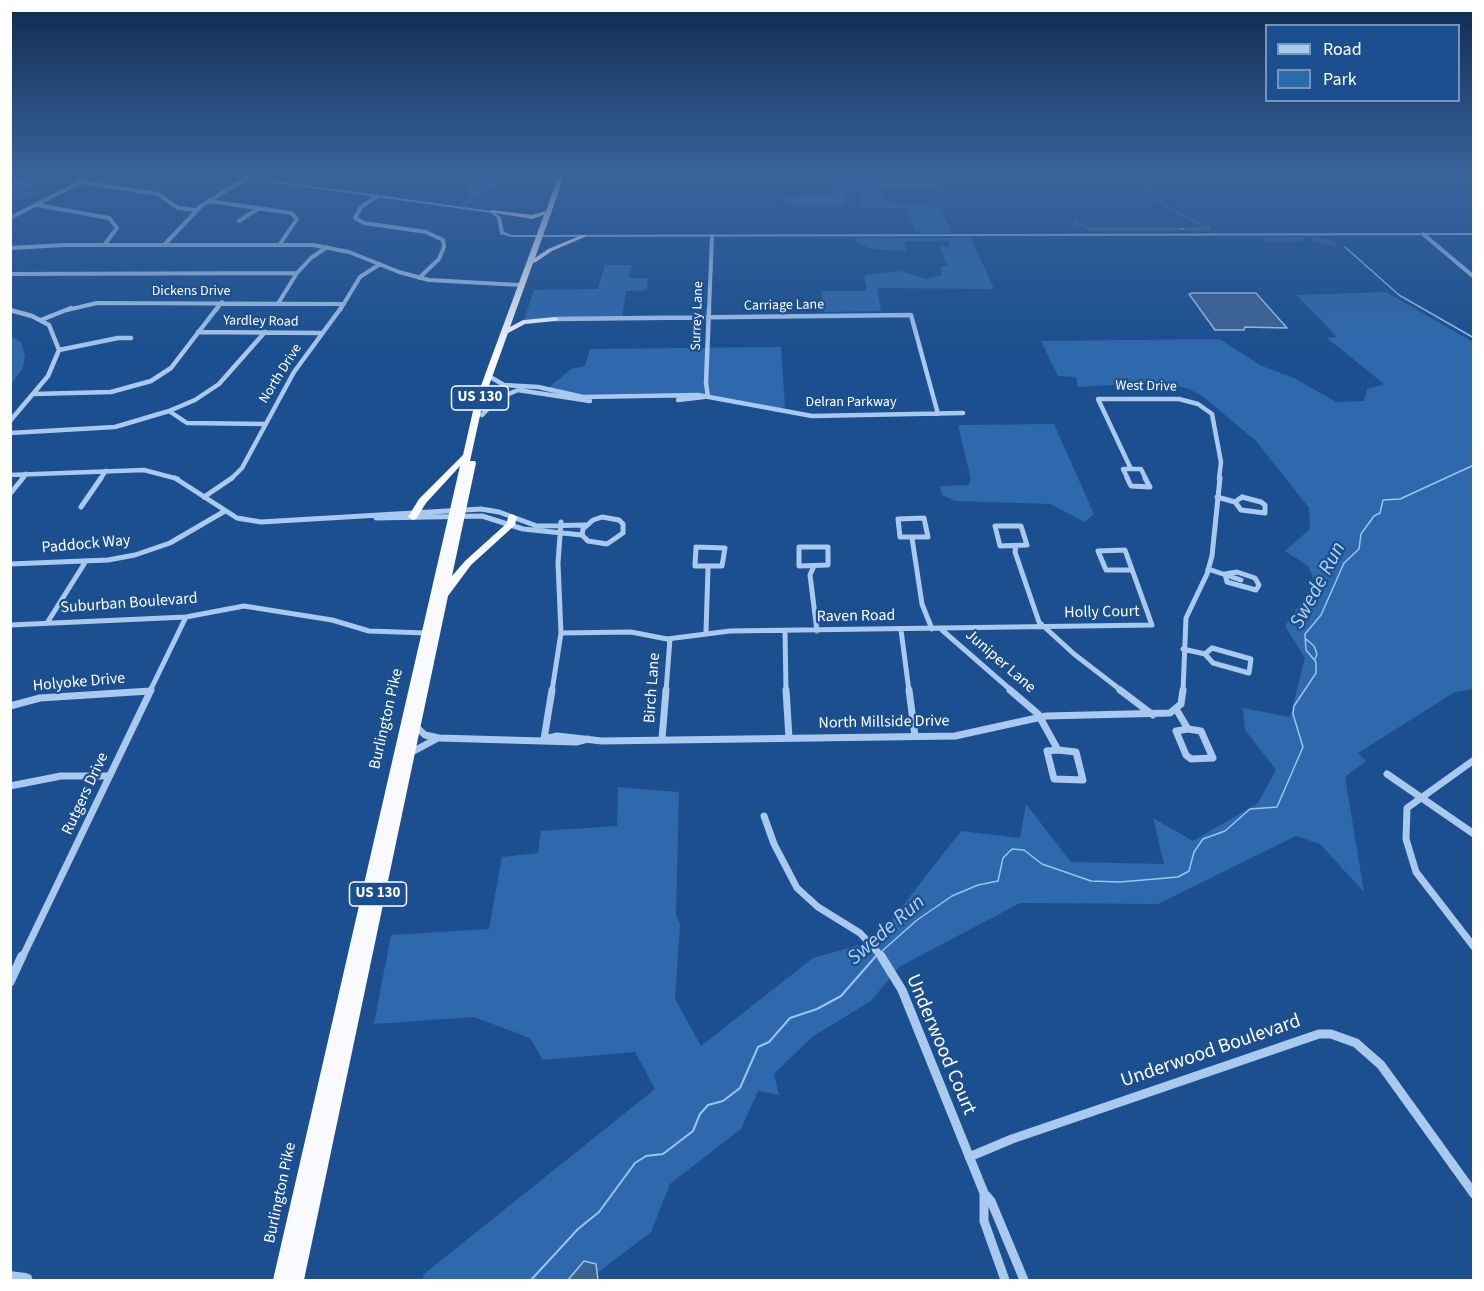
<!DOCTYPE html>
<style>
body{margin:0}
#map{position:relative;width:1484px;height:1291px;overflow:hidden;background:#1b4f8f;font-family:"Source Sans 3",sans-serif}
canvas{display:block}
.frame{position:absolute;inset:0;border:12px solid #fff;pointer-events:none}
.legend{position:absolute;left:1265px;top:24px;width:195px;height:78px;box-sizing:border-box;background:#1b4f8f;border:2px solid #7695bc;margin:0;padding:8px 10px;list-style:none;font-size:18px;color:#fff}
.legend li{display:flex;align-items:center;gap:12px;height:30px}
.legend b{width:30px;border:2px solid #7695bc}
</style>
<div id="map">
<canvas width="1484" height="1291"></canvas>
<div class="frame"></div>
<ul class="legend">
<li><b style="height:8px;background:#a9c9ee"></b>Road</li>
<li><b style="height:16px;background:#2e69ad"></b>Park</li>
</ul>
</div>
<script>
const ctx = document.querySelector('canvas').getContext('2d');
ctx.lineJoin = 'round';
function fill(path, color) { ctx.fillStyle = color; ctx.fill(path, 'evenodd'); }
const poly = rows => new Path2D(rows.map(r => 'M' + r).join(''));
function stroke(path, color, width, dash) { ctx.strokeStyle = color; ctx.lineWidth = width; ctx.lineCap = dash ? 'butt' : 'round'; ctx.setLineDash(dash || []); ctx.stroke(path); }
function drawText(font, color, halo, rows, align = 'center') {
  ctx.font = font + ' "Source Sans 3",sans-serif'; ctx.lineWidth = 4.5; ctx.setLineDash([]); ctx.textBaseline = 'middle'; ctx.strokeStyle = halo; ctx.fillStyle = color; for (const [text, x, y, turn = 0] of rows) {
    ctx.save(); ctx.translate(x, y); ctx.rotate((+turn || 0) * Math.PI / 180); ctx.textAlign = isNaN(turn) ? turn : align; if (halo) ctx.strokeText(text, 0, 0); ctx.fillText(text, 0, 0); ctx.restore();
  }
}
const green = poly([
 [30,174,48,174,45,178,50,179,19,191,41,193,11,204,11,183],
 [459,174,475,176,517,174,501,186,480,194,466,206,459,205,471,194,465,188,474,183,473,178,464,178,453,185,442,185],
 [943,174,946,180,941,182,942,190,922,187,880,189,885,202,924,204,941,209,952,233,921,234,915,230,907,208,862,207,859,193,844,193,847,206,789,206,774,196,827,195,836,192,826,185,828,179,824,175],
 [855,238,971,238,994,289,877,288,881,311,824,312,821,291,867,291,864,275,900,271,926,279,942,275,940,267,948,266,939,246,950,247,948,241,904,241,906,251,872,249,856,243],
 [605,265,632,265,629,278,648,278,647,290,626,291,622,319,524,319,534,290,598,289],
 [1386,292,1473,342,1473,689,1455,692,1358,753,1366,761,1345,777,1364,892,1320,844,1296,836,1158,904,1020,903,899,967,871,1001,812,1037,774,1074,779,1095,758,1091,741,1129,670,1184,651,1232,596,1274,596,1280,422,1280,424,1274,655,1089,635,1052,543,1060,530,1038,474,1017,374,1024,391,935,489,929,502,857,538,853,541,831,617,826,618,787,679,792,676,915,680,924,675,999,701,1046,813,958,876,940,961,831,1020,838,1026,804,1071,862,1164,864,1153,818,1193,841,1258,803,1276,770,1245,730,1243,708,1290,717,1305,658,1285,626,1315,583,1308,566,1285,551,1310,529,1309,508,1256,441,1201,395,1187,388,1145,383,1078,387,1076,377,1058,376,1041,341,1219,339,1262,366,1294,378,1336,402,1364,401,1367,389,1384,384,1327,338,1337,337,1297,295],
 [11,336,21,342,25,355,23,368,11,384],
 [781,347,785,406,779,411,709,398,563,396,546,390,571,369,585,366,590,349],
 [1054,424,1094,514,1085,522,1050,504,955,501,942,495,940,486,968,485,971,480,958,425]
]);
const water = poly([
 [1192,293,1256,293,1287,328,1245,327,1244,330,1215,330,1189,294,1192,293],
 [584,1261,596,1264,598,1280,568,1280,584,1261]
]);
const streamFar1 = poly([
 [10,186,36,174],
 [1178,229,1186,229],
 [1345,247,1399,295,1474,338],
 [1306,639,1314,646,1317,654,1315,659],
 [881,952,917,920,952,896,978,885,998,881,1003,858,1012,849,1024,850,1042,864,1091,881,1120,882,1178,877,1189,871,1194,852,1203,839,1225,831,1250,809,1277,807,1303,747,1293,714,1294,706,1316,673,1316,662,1306,650,1305,634,1321,615,1344,563,1359,549,1361,534,1374,516,1380,513,1383,500,1400,499,1474,465],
 [874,958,877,955]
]);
const stream = poly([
 [531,1280,578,1229,599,1212,635,1163,646,1156,663,1154,693,1131,700,1114,708,1105,723,1101,740,1088,758,1047,769,1042,790,1018,817,1009,841,996,876,956]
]);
const canal = poly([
 [1142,174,1148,189,1165,207,1171,209],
 [1178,213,1209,228],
 [1075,222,1090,229,1178,229],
 [1186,229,1207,229],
 [1265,239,1302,239],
 [1313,239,1334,244]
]);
const minorFar4 = poly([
 [430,174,432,176],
 [81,182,158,194,178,208,196,210],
 [376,197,361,207,355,218,364,223,426,232,443,240,444,247,439,259,419,278],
 [209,201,291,213,297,219,280,244],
 [37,205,109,218,117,228,105,244],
 [10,218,96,174],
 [239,221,259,208],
 [1423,234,1474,277],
 [165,244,201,206,253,174],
 [10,248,65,245,313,245,349,252,399,272,429,280,520,285],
 [10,274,297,273],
 [279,302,297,273,311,258,327,247],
 [67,310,97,303,344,304],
 [216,310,222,302],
 [340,310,360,277,380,264],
 [709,310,712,236]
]);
const minorFar3 = poly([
 [10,310,32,316,49,325,59,350,48,376,10,421],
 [555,319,911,315,938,414],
 [41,320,71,308],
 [198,332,322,333],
 [59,350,118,338,131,338],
 [492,378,504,385,538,387,583,397,698,395,812,416,963,413],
 [33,394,111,392,151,381,171,368,217,308],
 [708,397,706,383,709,308],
 [678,400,704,397],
 [169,411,187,423,265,424],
 [482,415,497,399,518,390,590,401],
 [10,433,115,427,169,411,195,400,219,384,265,332],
 [1131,469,1141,469,1146,479],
 [1131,469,1098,399,1179,399,1198,404,1212,414,1221,462,1219,479],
 [10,475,144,470,178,479],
 [22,479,26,474],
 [100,479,106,471],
 [231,479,242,468,294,372,341,308],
 [1128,479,1123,469,1131,469]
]);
const minorFar2 = poly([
 [175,478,237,518,261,522,481,509,499,512,537,526,586,525],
 [1127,478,1131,486,1150,487,1145,478],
 [10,494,23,478],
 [204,497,232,478],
 [1217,497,1235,502],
 [1242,497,1261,502,1265,505,1265,513,1241,510,1235,502,1242,497],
 [81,507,101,478],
 [602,517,619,520,623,524,623,533,607,544,588,541,582,535,583,529,593,520,602,517],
 [376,518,482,516,523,529,582,535],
 [924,518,928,537,900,537,898,519,924,518],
 [995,526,1021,526,1027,545,1000,546,995,526],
 [912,538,922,604,932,629],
 [1016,546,1015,552,1039,622,1074,654,1122,691],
 [696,547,725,548,722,566,695,566,696,547],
 [799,547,828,547,828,565,799,566,799,547],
 [10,564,108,560,135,555,170,543,225,511],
 [814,566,810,575,817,631],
 [1208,569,1241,580],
 [1237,572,1255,578,1259,585,1256,590,1227,582,1225,574,1237,572],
 [47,623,86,561],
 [10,625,186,617,244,606,332,620,369,631,426,633],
 [901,630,909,691],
 [942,630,1012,691],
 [785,631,786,691],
 [706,632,708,568],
 [561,633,631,632,667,639,730,631,1152,625,1125,550,1098,551,1106,570,1132,570],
 [1212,648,1251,659,1249,673,1213,663,1205,654,1212,648],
 [1183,649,1205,654],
 [146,691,150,691],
 [150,691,186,617],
 [552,691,561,633,558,563,561,522],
 [666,691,670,639],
 [1183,691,1186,618,1207,574,1212,556,1220,478]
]);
const minorFar1 = poly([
 [786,690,789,738],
 [909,690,915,736],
 [1010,690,1038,714,1058,750],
 [1120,690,1153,715],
 [10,706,40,698,150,691],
 [1176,709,1188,729],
 [415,726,425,735,439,738,576,742,588,739],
 [1188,729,1201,731,1213,758,1191,759,1186,755,1176,731,1188,729],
 [544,739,557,736,602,741,955,736,1046,716,1170,713,1181,704,1183,690],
 [544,739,552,690],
 [662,739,666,690],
 [1058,750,1076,752,1083,780,1054,779,1047,751,1058,750],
 [410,753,438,738],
 [1474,760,1407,808,1406,839,1416,872,1474,947],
 [1387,774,1474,834],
 [10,786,61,776,109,776],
 [764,816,774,844,797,888,818,907,860,933,883,958],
 [22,958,151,690]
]);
const minor = poly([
 [881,956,902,990,984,1193,991,1201,1024,1280],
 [10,982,22,956],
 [969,1157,1012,1139,1319,1034,1331,1034,1356,1043,1381,1065,1474,1194],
 [984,1193,984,1221,1005,1280]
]);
const tertiary = poly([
 [212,174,226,174,492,211,501,217,504,232,512,235,1474,233,1474,235,512,237,500,234,497,218,491,213,212,174],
 [10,1271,26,1273,31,1275,33,1280,10,1280,10,1271]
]);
const trunk = poly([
 [559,174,565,174,535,258,548,249,582,235,587,236,552,251,536,262,533,263,510,327,523,320,555,317,559,319,555,321,525,324,508,333,483,402,470,461,475,461,476,463,452,576,465,561,506,524,509,515,512,514,517,517,515,525,471,565,448,596,304,1280,273,1280,460,466,426,503,416,519,413,520,408,517,419,499,463,455,475,402,544,215,532,219,489,212,492,210,532,215,546,211,559,174]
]);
const farStreetnames = [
 ["Dickens Drive",191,292],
 ["Carriage Lane",784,306,-1],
 ["Surrey Lane",698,316,-88],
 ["Yardley Road",261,322,1],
 ["North Drive",281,374,-58],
 ["West Drive",1146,387,1],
 ["Delran Parkway",851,403]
];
const shields = [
 [480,398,57],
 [378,894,57]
];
const shieldNames = [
 ["US 130",480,398],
 ["US 130",378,894]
];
const streetNames = [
 ["Paddock Way",86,545,-5],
 ["Suburban Boulevard",129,604,-4],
 ["Holly Court",1102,613,-1],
 ["Raven Road",856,617,-1],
 ["Juniper Lane",1000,662,41],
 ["Holyoke Drive",79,683,-5],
 ["Birch Lane",653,688,-86],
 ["Burlington Pike",387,719,-77],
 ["North Millside Drive",884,723,-1],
 ["Rutgers Drive",86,794,-65],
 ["Burlington Pike",281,1193,-78]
];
const nearStreetnames = [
 ["Underwood Court",940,1045,67],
 ["Underwood Boulevard",1211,1052,-19]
];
const nearWaternames = [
 ["Swede Run",1319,586,-62],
 ["Swede Run",887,931,-41]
];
fill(green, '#2e69ad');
fill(water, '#3c6290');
stroke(water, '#9cc4f0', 1.5);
stroke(streamFar1, '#9cc4f0', 1.5);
stroke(stream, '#9cc4f0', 2);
stroke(canal, '#3c6290', 4);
stroke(minorFar4, '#a9c9ee', 4);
stroke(minorFar3, '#a9c9ee', 4.5);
stroke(minorFar2, '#a9c9ee', 5);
stroke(minorFar1, '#a9c9ee', 7);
stroke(minor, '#a9c9ee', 9);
fill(tertiary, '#a9c9ee');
fill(trunk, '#f8faff');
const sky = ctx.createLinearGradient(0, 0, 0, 355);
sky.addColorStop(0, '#0f2b4f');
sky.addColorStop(0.49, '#39639b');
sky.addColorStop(1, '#39639b00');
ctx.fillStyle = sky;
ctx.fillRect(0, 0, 1484, 355);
drawText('14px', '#fff', '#1b4f8f', farStreetnames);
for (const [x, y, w] of shields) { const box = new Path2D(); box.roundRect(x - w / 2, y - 12, w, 24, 4.5); ctx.fillStyle = '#1b4f8f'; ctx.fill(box); stroke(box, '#fff', 1.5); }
drawText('bold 15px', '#fff', null, shieldNames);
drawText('16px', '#fff', '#1b4f8f', streetNames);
drawText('20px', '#fff', '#1b4f8f', nearStreetnames);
drawText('italic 21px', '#b5d3f5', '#1b4f8f', nearWaternames);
</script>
